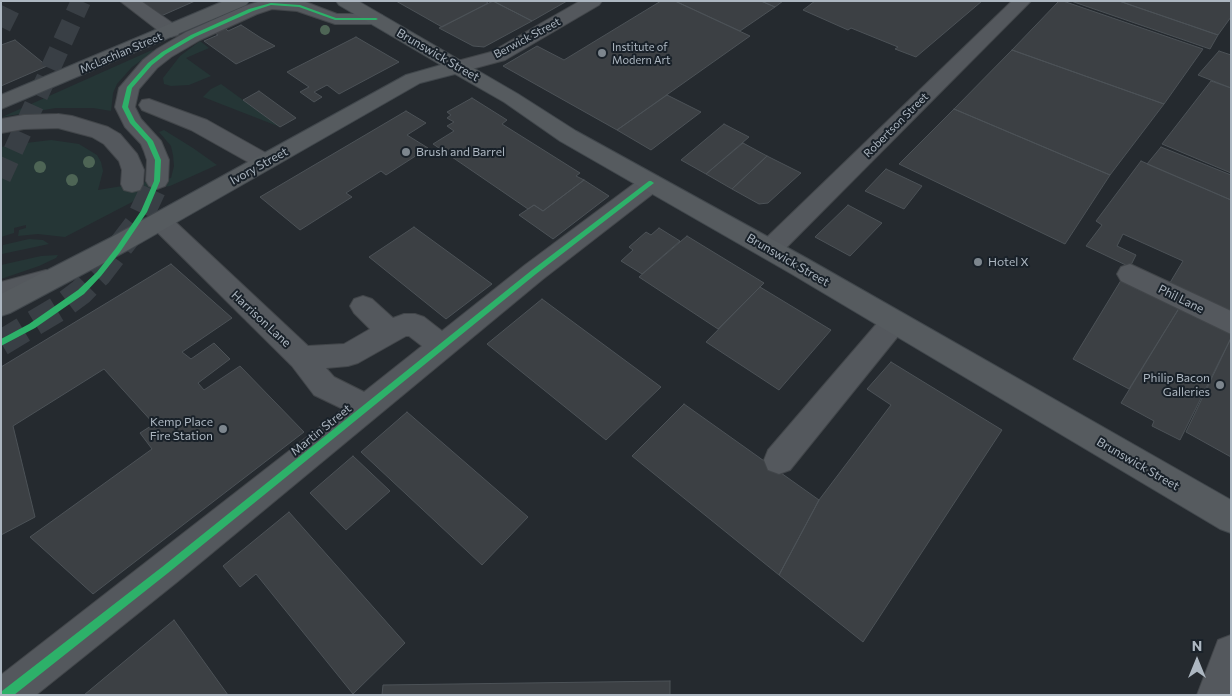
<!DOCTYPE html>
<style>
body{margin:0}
#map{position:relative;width:1232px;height:696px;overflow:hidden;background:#252a2f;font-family:Commissioner,sans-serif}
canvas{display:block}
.frame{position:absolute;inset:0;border:2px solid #adb7c1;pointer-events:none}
.north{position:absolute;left:1172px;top:636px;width:50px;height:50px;-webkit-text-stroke:4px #192129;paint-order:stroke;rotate:0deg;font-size:14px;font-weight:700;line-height:20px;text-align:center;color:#adb7c1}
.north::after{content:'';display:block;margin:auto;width:18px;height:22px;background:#adb7c1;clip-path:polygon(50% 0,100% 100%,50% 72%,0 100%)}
</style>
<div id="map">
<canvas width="1232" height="696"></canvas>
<div class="frame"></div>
<div class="north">N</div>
</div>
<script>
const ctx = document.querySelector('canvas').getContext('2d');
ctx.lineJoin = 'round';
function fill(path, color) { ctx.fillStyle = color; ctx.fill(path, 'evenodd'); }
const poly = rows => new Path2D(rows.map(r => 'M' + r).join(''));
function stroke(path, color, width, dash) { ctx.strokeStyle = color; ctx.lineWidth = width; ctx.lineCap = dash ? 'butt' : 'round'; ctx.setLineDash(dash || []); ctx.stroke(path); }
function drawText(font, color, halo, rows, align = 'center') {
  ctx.font = font + ' Commissioner,sans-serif'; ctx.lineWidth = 4; ctx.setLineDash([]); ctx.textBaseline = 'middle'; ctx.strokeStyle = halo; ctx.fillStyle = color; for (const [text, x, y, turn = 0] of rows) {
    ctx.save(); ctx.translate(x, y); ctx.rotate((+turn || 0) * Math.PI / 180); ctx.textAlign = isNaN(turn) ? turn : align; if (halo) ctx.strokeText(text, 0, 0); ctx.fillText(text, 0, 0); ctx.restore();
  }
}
const green = poly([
 [200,41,209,48,186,58,211,76,189,85,171,86,164,84,163,78,180,56],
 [152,50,155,51,132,67,117,84,113,93,111,111,93,108,56,108,2,117],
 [221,84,280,127,203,97,211,89],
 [164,130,193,148,217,165,170,186,159,188,65,237,38,234,18,236,19,230,26,228,26,225,14,228,14,233,1,237,1,147,17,144,51,140,79,144,97,155,101,162,103,171,98,190,171,178,174,166,173,155,171,146,159,132],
 [29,239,43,240,49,244,2,254,3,245],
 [58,255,56,258,39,266,1,279,1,265,41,256]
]);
const building = poly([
 [140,1,195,1,161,16,140,1],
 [396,1,485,1,488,3,442,27,396,1],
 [493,1,532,21,484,47,473,46,439,28,493,1],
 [493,1,567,1,532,21,493,1],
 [661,1,675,1,750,36,617,130,503,66,537,46,564,60,661,1],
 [675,1,761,1,775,7,740,31,675,1],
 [761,1,783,1,775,7,761,1],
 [815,1,982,1,916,57,895,49,898,47,851,28,848,30,803,10,815,1],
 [1059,1,1063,1,1203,49,1164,104,1012,50,1059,1],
 [1071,1,1119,1,1218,35,1210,49,1071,1],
 [1119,1,1231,1,1231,17,1218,35,1119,1],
 [241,25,261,38,275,46,236,64,204,41,218,35,215,33,225,28,228,31,241,25],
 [356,37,399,62,339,94,327,85,314,92,322,97,314,102,300,92,309,87,287,72,356,37],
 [15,40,47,66,1,86,1,45,15,40],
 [1012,50,1164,104,1110,175,954,109,1012,50],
 [1219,51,1231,55,1231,88,1198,75,1219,51],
 [1211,81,1231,88,1231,173,1162,144,1211,81],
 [259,91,296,118,280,127,243,100,259,91],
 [667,95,701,112,651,150,617,130,667,95],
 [472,98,507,120,502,124,580,173,576,176,584,180,543,211,534,205,528,209,433,144,454,131,447,126,454,122,447,118,451,115,447,112,472,98],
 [954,109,1110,175,1065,244,899,164,954,109],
 [406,111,426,123,407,135,428,148,386,175,381,171,346,193,352,197,300,230,260,197,406,111],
 [724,124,749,137,706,174,681,160,724,124],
 [743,143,767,156,732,189,706,174,743,143],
 [1161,147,1231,175,1231,200,1147,164,1161,147],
 [767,156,801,173,768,203,759,204,732,189,767,156],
 [1141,161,1231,200,1231,317,1168,286,1183,261,1123,234,1117,246,1136,255,1130,267,1086,246,1102,225,1096,221,1141,161],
 [886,169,922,186,904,209,865,191,886,169],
 [584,180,609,196,553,239,519,215,534,205,543,211,584,180],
 [848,205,882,223,850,256,815,237,848,205],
 [414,227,492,284,446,319,369,257,414,227],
 [659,228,680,241,642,274,621,261,633,250,629,247,646,232,651,235,659,228],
 [687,236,764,283,718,329,639,277,687,236],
 [171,264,232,318,182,352,191,359,214,343,230,359,198,383,204,390,240,366,304,432,93,594,30,537,152,449,140,433,154,424,104,369,13,426,35,517,1,535,1,367,171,264],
 [1123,277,1181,305,1129,389,1073,359,1123,277],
 [760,287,831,330,779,390,706,342,760,287],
 [542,299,661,387,606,440,487,344,542,299],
 [1181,305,1231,332,1231,338,1180,440,1152,426,1154,421,1121,403,1181,305],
 [1231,338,1231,457,1186,432,1231,338],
 [891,362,1002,430,863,642,779,575,819,500,891,405,867,389,891,362],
 [684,404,819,500,779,575,632,456,684,404],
 [407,412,528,517,482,565,361,452,407,412],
 [353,456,390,491,346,530,310,493,353,456],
 [289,512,405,643,353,694,256,574,240,587,223,566,289,512],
 [174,620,228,695,84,695,174,620],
 [670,681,670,695,382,695,383,685,670,681]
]);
const minorTunnel = poly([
 [1,343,61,307,81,292,99,274,136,226,157,181]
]);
const highwayTunnel = poly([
 [1,27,14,1],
 [1,178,81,1]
]);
const minor = poly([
 [120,1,141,1,178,27,180,31,178,35,171,37,164,35,120,1],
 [261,1,303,1,337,14,376,14,382,15,385,19,382,23,376,24,335,24,297,11,272,9,257,14,200,40,171,57,157,68,139,89,135,107,141,119,161,141,169,160,168,181,165,186,157,189,149,186,146,181,147,160,144,151,141,144,125,127,115,107,119,88,143,60,157,49,186,32,245,6,261,1],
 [580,1,602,1,599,5,505,60,457,73,450,71,447,67,450,63,491,52,580,1],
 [1012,1,1031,1,779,255,770,258,761,255,758,249,761,243,1012,1],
 [149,99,207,120,273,157,276,162,273,167,265,169,257,167,191,130,142,110,139,105,142,100,149,99],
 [58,114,72,116,108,127,120,134,137,154,144,170,143,184,140,190,132,192,124,190,121,184,122,170,119,161,104,144,92,137,58,128,24,129,1,133,1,119,24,115,58,114],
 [651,175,659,177,662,183,659,189,543,279,177,582,36,695,1,695,1,675,343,409,314,395,292,366,152,227,148,221,152,215,160,212,168,215,308,346,344,344,370,329,354,313,350,306,354,299,363,296,372,299,393,318,404,314,415,314,424,317,442,331,525,265,643,177,651,175],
 [406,336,409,336,422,346,364,392,334,377,326,368,348,366,358,363,406,336],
 [1130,264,1231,311,1231,334,1121,281,1117,274,1121,267,1130,264],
 [46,270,55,273,59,280,55,287,1,302,1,282,46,270],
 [894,311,903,314,907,322,903,330,790,470,779,474,768,470,764,460,768,450,885,314,894,311],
 [1231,635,1231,695,1197,695,1218,640,1231,635]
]);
const major = poly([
 [224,1,249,1,246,5,1,109,1,95,224,1],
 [336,1,358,1,518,94,576,131,808,259,1231,500,1231,533,1220,529,790,273,560,141,504,102,455,74,420,83,128,250,10,313,1,316,1,294,110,238,406,75,441,65,339,5,336,1]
]);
const cycleway = poly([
 [271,3,300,5,336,18,376,18,378,19,376,20,335,20,299,7,271,5,253,11,195,37,166,54,152,65,132,88,128,107,135,121,153,141,161,160,160,181,147,212,120,252,101,276,84,294,35,328,1,346,1,339,29,324,78,290,97,272,116,248,141,211,154,181,155,160,147,142,130,123,122,107,127,87,148,63,162,52,191,35,249,9,271,3],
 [649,181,651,181,654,183,536,274,168,573,14,695,1,695,2,691,162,567,532,270,649,181]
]);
const trees = [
 [325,30,5],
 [89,162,6],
 [40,167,6],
 [72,180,6]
];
const markers = [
 [602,53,5,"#7d868e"],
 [406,152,5,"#7d868e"],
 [978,262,5,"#7d868e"],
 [1220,385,5,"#7d868e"],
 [223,429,5,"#7d868e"]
];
const farStreetnames = [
 ["Berwick Street",527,38,-28],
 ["McLachlan Street",121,53,-23],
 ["Robertson Street",896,125,-45]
];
const farPoinames = [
 ["Institute of",612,47],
 ["Modern Art",612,60]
];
const streetNames = [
 ["Brunswick Street",438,55,30],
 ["Ivory Street",259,166,-29],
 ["Brunswick Street",788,260,30],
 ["Phil Lane",1181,299,26],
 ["Harrison Lane",261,319,43],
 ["Martin Street",321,430,-39],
 ["Brunswick Street",1138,464,30]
];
const poiNames = [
 ["Brush and Barrel",416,152],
 ["Hotel X",988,262],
 ["Philip Bacon",1210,378,"right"],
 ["Galleries",1210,392,"right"],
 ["Kemp Place",213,422,"right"],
 ["Fire Station",213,436,"right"]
];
fill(green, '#253636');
fill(building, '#3c4044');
stroke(building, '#4c5257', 1);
stroke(minorTunnel, '#393f45', 26, [26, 13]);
stroke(highwayTunnel, '#393f45', 20, [20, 10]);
stroke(minor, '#42464a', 2);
stroke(major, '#41474c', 2);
fill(minor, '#54585d');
fill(major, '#565b5f');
fill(cycleway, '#2db169');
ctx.fillStyle = '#4e6555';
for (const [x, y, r] of trees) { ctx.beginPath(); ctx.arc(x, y, r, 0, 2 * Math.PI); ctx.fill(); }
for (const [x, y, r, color] of markers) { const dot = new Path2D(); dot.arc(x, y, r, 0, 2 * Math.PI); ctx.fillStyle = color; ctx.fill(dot); stroke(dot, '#192129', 2); }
drawText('11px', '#adb7c1', '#192129', farStreetnames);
drawText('11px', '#adb7c1', '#192129', farPoinames, 'left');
drawText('12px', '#adb7c1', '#192129', streetNames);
drawText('12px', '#adb7c1', '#192129', poiNames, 'left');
</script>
